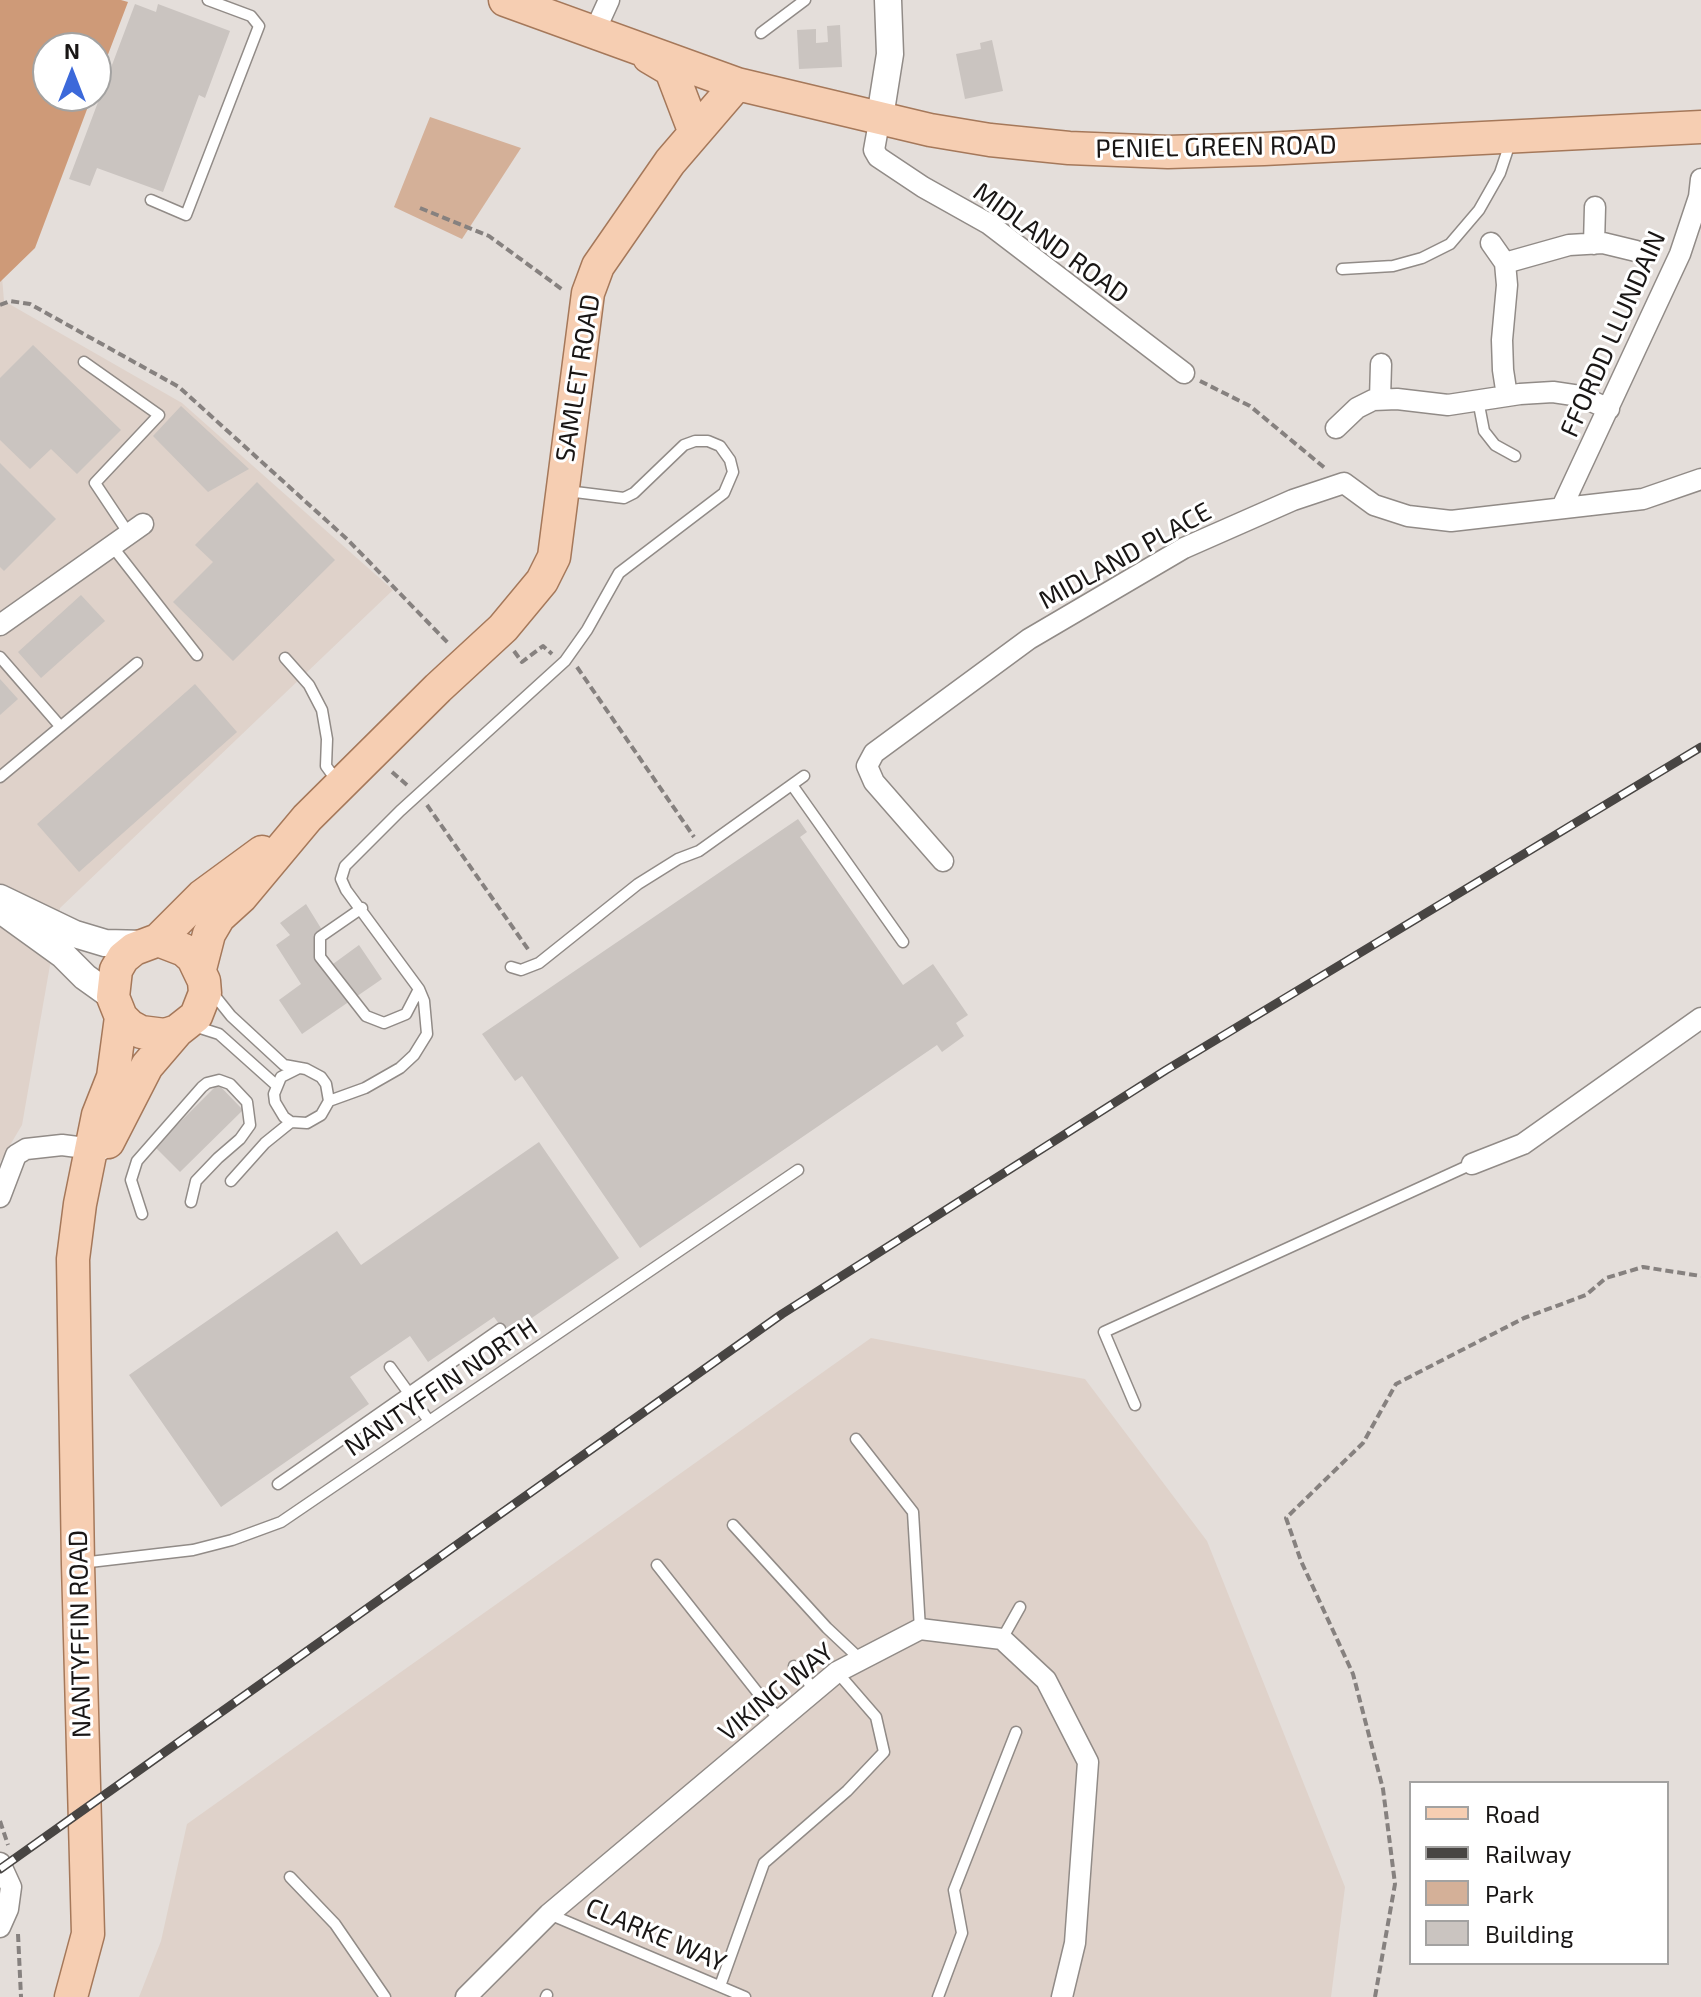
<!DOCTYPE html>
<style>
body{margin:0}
#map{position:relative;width:1701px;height:1997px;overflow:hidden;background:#e4deda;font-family:"Exo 2",sans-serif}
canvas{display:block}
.legend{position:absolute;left:1409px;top:1781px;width:260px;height:184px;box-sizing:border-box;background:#fff;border:2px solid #a3a2a1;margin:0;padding:10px 14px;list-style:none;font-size:24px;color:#191615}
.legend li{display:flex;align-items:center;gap:16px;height:40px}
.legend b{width:40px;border:2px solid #a3a2a1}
.north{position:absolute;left:32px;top:32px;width:80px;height:80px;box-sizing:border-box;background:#fff;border:2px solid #a3a2a1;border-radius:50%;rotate:0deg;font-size:22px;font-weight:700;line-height:32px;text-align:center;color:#191615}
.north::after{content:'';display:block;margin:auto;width:28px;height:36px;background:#3c69da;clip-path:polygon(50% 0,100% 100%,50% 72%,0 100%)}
</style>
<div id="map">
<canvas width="1701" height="1997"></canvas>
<ul class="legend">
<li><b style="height:10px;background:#f6ceb2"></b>Road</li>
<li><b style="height:10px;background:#484543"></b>Railway</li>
<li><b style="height:22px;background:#d4b098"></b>Park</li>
<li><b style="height:22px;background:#cac4c0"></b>Building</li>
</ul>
<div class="north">N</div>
</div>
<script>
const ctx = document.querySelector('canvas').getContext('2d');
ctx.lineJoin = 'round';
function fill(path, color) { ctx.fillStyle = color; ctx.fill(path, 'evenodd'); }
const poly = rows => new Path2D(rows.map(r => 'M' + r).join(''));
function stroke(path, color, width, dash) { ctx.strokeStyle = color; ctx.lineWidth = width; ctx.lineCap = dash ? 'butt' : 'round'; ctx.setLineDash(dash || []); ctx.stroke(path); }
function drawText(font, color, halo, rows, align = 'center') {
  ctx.font = font + ' "Exo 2",sans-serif'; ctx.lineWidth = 6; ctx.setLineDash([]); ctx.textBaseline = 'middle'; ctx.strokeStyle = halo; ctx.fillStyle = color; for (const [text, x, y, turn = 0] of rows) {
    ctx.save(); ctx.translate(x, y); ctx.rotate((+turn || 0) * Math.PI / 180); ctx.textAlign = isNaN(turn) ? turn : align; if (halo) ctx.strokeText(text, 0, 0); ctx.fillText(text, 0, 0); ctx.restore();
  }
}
const built = poly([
 [0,253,4,301,182,403,393,590,60,908,22,1125,0,1162],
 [871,1338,1085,1379,1207,1541,1345,1887,1331,1997,139,1997,161,1941,187,1824]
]);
const green = poly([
 [430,117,521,148,462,239,394,207]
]);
const forest = poly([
 [0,0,121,0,128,2,96,86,96,48,48,48,48,96,92,96,35,248,0,282]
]);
const building = poly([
 [135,4,156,12,158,4,230,31,205,98,199,95,163,192,97,168,90,186,69,179],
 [840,25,842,67,799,69,797,30,816,29,816,43,828,42,827,26],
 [992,40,1003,91,965,99,956,54,981,49,980,43],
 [33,345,121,430,77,474,51,449,30,469,0,440,0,378],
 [181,406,249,469,208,492,153,436],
 [0,463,56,519,4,571,0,567],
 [257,482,335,560,233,661,173,602,213,562,195,545],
 [81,595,105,621,41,678,18,652],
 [0,679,18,699,0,715],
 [195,684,237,732,79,872,37,824],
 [798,819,807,832,800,837,903,985,933,964,968,1015,956,1023,964,1036,942,1052,937,1045,640,1248,522,1076,515,1081,482,1034],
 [306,904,327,938,318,942,333,964,359,945,382,979,302,1034,279,1000,301,984,276,945,290,935,280,923],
 [218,1084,243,1110,180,1172,155,1147],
 [539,1142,619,1258,507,1335,494,1317,428,1362,410,1336,350,1377,369,1404,221,1507,129,1375,337,1231,361,1265]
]);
const path = poly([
 [420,208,489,236,563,290],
 [0,305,10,301,30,304,179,387,348,540,448,643],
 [1200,381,1250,406,1326,469],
 [514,651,522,662,543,646,552,654],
 [577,667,694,837],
 [392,772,407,785],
 [427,805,530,952],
 [0,1821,8,1845],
 [18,1934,21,1997],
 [1375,1997,1395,1884,1383,1789,1353,1674,1301,1561,1286,1518,1363,1443,1396,1384,1524,1318,1586,1295,1606,1278,1643,1267,1701,1276]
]);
const service = poly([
 [761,33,805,0],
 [151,200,186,215,259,26,251,16,208,0],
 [1342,269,1393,266,1422,258,1450,244,1479,210,1500,173,1510,143],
 [84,362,159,415,95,483,129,534],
 [1478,400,1484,431,1495,445,1515,456],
 [112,546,197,655],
 [0,657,60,726],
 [285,658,309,685,322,710,327,739,326,766,337,781],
 [0,777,137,663],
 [792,785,903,942],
 [362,908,320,937,320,957,366,1016,384,1023,406,1014,419,989],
 [511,967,521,970,539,963,638,884,678,859,699,851,804,776],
 [211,991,231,1016,284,1065,306,1069,321,1077,326,1084,329,1101,321,1115,307,1123,291,1122,284,1117,275,1102,274,1094,281,1077,297,1069],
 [194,1026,219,1034,276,1085],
 [329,1101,365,1088,400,1068,414,1055,427,1034,424,1001,419,989,346,890,341,879,345,866,400,811,565,661,587,630,619,573,724,493,733,472,730,460,720,446,708,441,695,441,684,445,634,493,624,498,567,491],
 [231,1181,265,1143,291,1122],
 [142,1214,131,1180,137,1161,202,1087,207,1083,219,1080,230,1084,247,1102,250,1125,240,1139,218,1158,196,1181,191,1202],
 [390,1367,429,1421],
 [1135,1405,1104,1332,1472,1164],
 [856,1439,913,1512,920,1629],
 [278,1484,500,1329],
 [733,1525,827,1628,860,1659],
 [81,1563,193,1550,232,1540,281,1522,798,1170],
 [657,1565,780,1721],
 [1002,1639,1020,1607],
 [794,1666,815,1690],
 [290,1877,335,1924,385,1997],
 [549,1914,745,1997],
 [720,1986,764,1863,847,1791,884,1752,876,1717,837,1672],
 [546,1997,547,1995],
 [938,1997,962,1933,954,1890,1016,1732]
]);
const minor = poly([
 [594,33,609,0],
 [880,117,874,150,878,157,923,187,989,224,1184,373],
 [1491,243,1505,263,1507,285,1502,340,1503,370,1507,396],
 [1594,244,1595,207],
 [1505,263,1569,245,1603,243,1636,251],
 [1380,399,1381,364],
 [1336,428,1357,408,1373,400,1397,399,1448,405,1520,394,1553,392,1580,396,1609,409],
 [1562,507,1680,254,1699,197,1701,179],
 [0,625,143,524],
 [943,861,874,782,867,766,874,753,1029,639,1184,548,1293,500,1344,483,1374,505,1408,516,1451,521,1643,499,1701,479],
 [1472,1164,1523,1144,1701,1018],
 [0,1197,16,1155,26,1149,62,1145,101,1150],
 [0,1863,11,1887,8,1909,0,1927],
 [466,1997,549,1914,837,1672,920,1629,1002,1639,1046,1680,1088,1762,1075,1943,1062,1997]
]);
const tertiary = poly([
 [880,117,890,54,888,0],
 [0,898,75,934,105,943,147,944],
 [9,916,63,955,85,977,113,997]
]);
const primary = poly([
 [505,0,737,84,930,130,990,140,1069,148,1168,152,1264,149,1701,127],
 [649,57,671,70,695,133],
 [158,940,184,950,193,958,204,981,205,993,196,1016,177,1031,165,1035,141,1032,130,1026,121,1017,113,997,116,970,123,958,134,949,158,940],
 [158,940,202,896,262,852],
 [200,969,209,934,219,917,241,897,307,818,438,688,503,628,542,581,554,557,588,293,598,266,670,162,737,84],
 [108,1142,147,1066,177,1031],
 [71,1997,88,1934,78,1564,73,1259,80,1204,98,1115,113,1077,121,1017]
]);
const rail = poly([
 [0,1869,782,1314,1166,1070,1701,747]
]);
const streetNames = [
 ["PENIEL GREEN ROAD",1216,147,-1],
 ["MIDLAND ROAD",1051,243,36],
 ["FFORDD LLUNDAIN",1613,334,-66],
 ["SAMLET ROAD",578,378,-81],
 ["MIDLAND PLACE",1125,556,-29],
 ["NANTYFFIN NORTH",441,1387,-34],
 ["NANTYFFIN ROAD",80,1634,-91],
 ["VIKING WAY",776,1692,-39],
 ["CLARKE WAY",656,1935,23]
];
fill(built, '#dfd2ca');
fill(green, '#d4b098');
fill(forest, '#ce9a78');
fill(building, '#cac4c0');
stroke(service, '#918b87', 13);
stroke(minor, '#918b87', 23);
stroke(tertiary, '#918b87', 29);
stroke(primary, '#a5785a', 35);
stroke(path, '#86817f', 4, [8, 4]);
stroke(service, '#fff', 10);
stroke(minor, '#fff', 20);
stroke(tertiary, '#fff', 26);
stroke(primary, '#f6ceb2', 32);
stroke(rail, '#484543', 9);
stroke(rail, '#fff', 6, [18]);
drawText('26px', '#191615', '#fff', streetNames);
</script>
